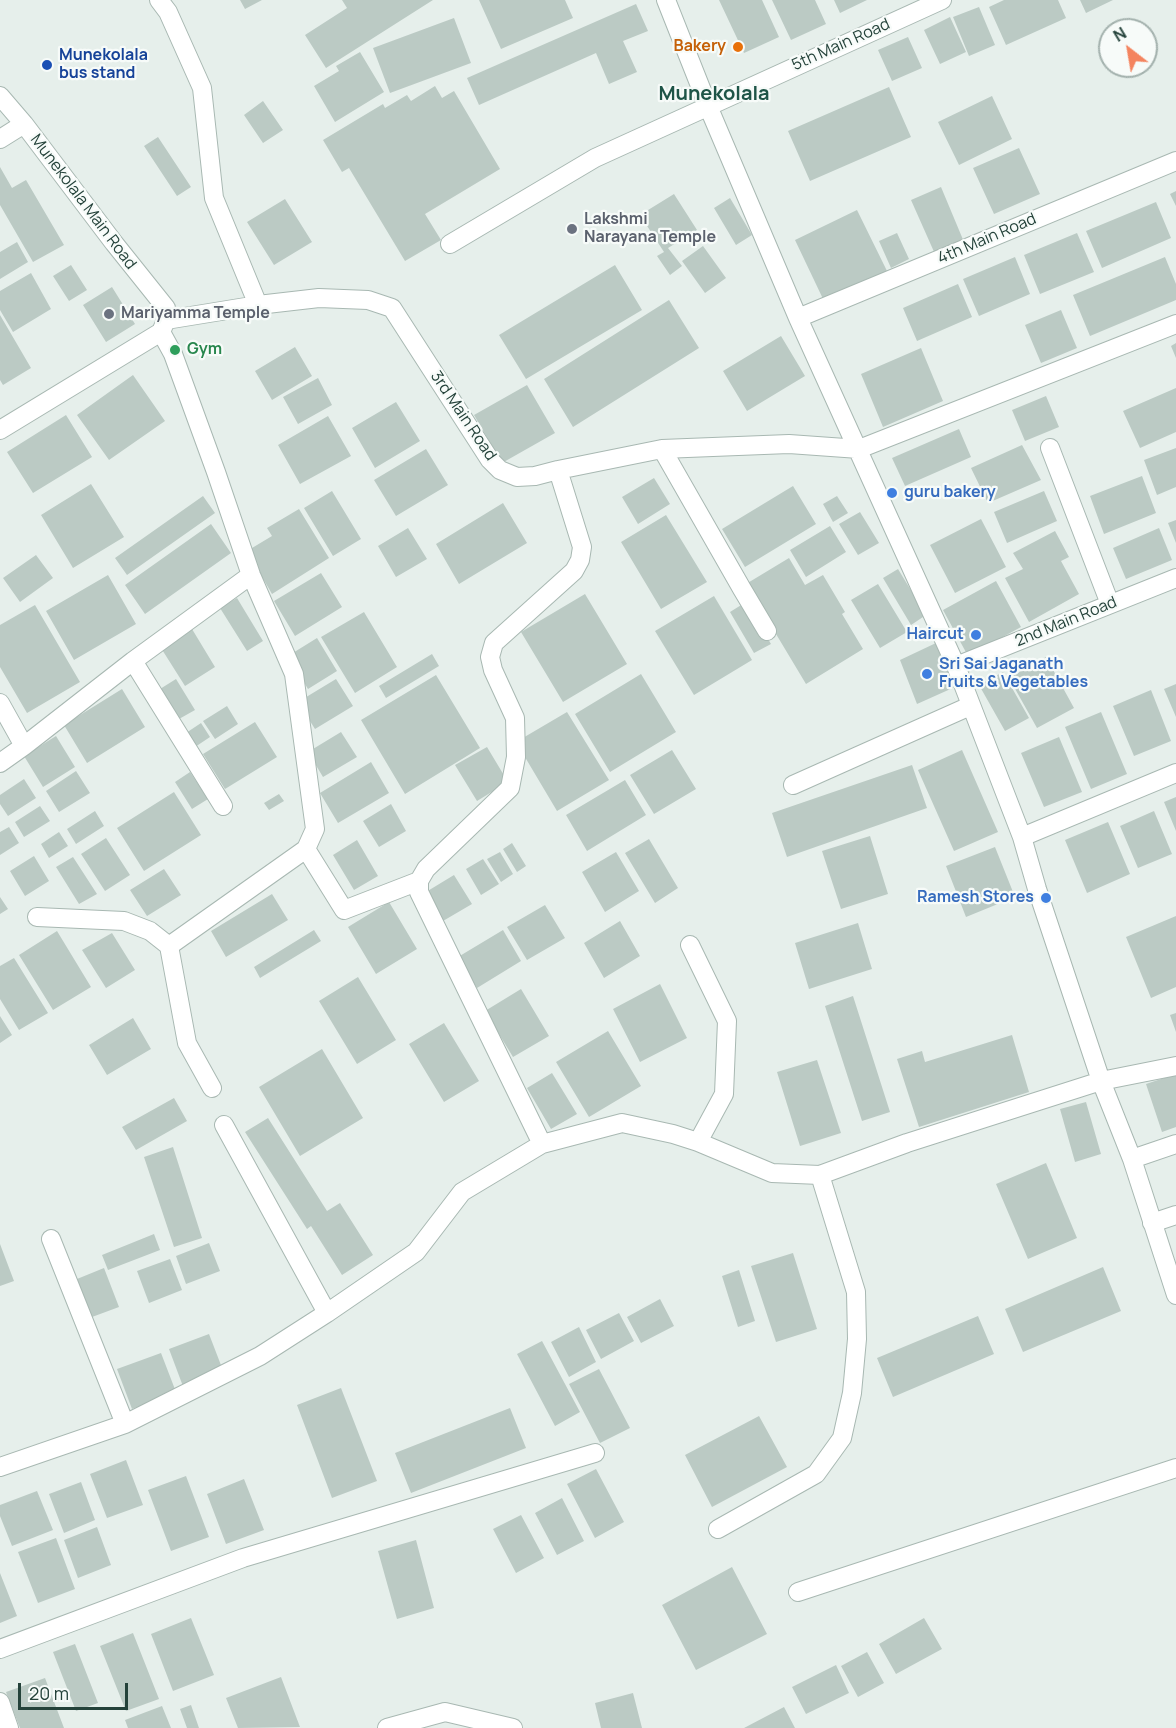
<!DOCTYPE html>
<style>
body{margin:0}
#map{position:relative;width:1176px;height:1728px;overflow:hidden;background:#e6efeb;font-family:Manrope,sans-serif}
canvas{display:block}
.north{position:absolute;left:1098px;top:18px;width:60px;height:60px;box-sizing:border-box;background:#f7fbf9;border:2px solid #a3b1ad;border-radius:50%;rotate:329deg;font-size:16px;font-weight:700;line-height:24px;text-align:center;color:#24423a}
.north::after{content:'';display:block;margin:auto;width:21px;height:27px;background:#f4845f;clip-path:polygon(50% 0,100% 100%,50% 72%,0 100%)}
.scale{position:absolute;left:18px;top:1683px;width:110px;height:27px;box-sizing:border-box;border:3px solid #24423a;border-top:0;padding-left:8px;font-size:18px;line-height:21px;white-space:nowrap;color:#24423a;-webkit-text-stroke:4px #f7fbf9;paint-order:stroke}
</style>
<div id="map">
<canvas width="1176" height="1728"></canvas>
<div class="north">N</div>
<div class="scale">20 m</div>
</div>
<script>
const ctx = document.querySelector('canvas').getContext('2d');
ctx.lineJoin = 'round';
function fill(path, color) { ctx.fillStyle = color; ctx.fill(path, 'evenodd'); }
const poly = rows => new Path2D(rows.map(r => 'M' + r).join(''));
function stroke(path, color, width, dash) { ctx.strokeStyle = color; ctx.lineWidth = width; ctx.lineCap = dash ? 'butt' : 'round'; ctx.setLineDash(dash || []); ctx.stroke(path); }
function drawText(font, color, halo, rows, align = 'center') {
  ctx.font = font + ' Manrope,sans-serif'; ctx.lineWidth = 4.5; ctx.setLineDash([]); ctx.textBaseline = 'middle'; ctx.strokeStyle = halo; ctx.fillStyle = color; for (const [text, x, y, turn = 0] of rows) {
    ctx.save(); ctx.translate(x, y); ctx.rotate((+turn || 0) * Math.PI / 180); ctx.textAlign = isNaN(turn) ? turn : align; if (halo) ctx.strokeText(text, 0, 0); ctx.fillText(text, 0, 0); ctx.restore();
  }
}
const building = poly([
 [240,0,262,0,245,9],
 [342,0,433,0,326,68,305,35,347,8],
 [479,0,565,0,573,18,501,49],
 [719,0,762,0,779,37,744,53],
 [772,0,815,0,826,24,791,40],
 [834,0,867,0,840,13],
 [1004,0,1058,0,1066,18,1006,45,989,7],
 [1080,0,1113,0,1086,13],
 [636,4,648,31,623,41,637,72,609,84,596,53,479,105,467,78],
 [979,7,995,45,969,56,953,17],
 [950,17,966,52,940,64,924,30],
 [454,18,471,63,390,93,373,48],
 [908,37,922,68,892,81,878,50],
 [360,52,384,92,335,122,314,86,339,71,336,66],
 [435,86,442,98,454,91,500,169,425,214,441,240,405,261,349,168,342,172,323,140,383,104,385,108,407,95,411,101],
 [889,87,911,137,810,181,788,131],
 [992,96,1012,139,959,165,938,122],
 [263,101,283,130,263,143,244,115],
 [158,137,191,187,177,196,144,146],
 [1019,148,1040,194,994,214,973,168],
 [0,167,12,188,26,180,64,245,33,262,0,205],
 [941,187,964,242,935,254,911,200],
 [1176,191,1176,206,1170,194],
 [674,194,697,230,668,248,682,266,670,275,657,256,664,252,640,215],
 [730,198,752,235,736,245,714,208],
 [285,199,312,242,274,265,247,222],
 [1156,202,1171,238,1102,268,1086,231],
 [857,210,887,271,824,301,795,240],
 [897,233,909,259,891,268,879,241],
 [1077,233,1094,272,1040,294,1024,255],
 [17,242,28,262,0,279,0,252],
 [703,246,726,278,705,293,682,261],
 [1015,257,1030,294,979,316,963,279],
 [1165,257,1176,284,1176,300,1090,336,1073,295],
 [71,265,87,290,69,301,53,276],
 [615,265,642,310,526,379,499,335],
 [31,273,51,309,13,332,0,310,0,291],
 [958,284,972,317,917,341,903,308],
 [112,287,135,324,106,342,83,305],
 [669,300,699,348,573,427,544,379],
 [1061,310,1077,348,1041,363,1025,325],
 [0,315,31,368,3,385,0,380],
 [781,336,805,376,747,411,723,371],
 [1176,343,1176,358,1171,346],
 [295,347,312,376,272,400,255,371],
 [921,348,943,401,883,427,861,374],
 [133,375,165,421,109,460,77,415],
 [318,378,332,405,298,424,283,397],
 [527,385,555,433,502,463,474,415],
 [1176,388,1176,432,1140,448,1123,411],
 [1046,396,1059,427,1025,441,1012,410],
 [396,402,420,441,375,468,352,428],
 [66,415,92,457,33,493,7,452],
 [328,416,351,456,300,484,278,445],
 [959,429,971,457,905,486,892,458],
 [1022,445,1041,480,988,503,971,468],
 [1176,448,1176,487,1157,495,1144,460],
 [426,449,448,485,396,516,374,480],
 [1142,476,1156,513,1104,534,1090,496],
 [654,478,670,504,638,524,622,497],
 [91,484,124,537,73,568,41,515],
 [793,486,816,524,745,567,722,529],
 [332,491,361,539,333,556,304,508],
 [1044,491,1057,521,1007,543,994,512],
 [203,496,215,513,127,575,115,558],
 [837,496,848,513,833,522,823,504],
 [503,503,527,543,459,584,436,544],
 [299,509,329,558,272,594,247,551,272,536,267,528],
 [860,512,879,543,858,555,839,524],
 [666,515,707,582,661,609,621,542],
 [981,519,1006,567,955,593,930,545],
 [1176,520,1176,543,1168,523],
 [211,524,231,553,145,614,125,585],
 [830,526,846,552,806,577,790,550],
 [408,528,427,559,396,577,378,546],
 [1159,528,1172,560,1126,579,1113,548],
 [1055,531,1069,557,1061,561,1079,594,1029,622,1005,578,1023,569,1013,553],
 [36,555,53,578,20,602,3,578],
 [789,558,805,585,823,575,845,612,842,614,863,649,806,684,746,584],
 [898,569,926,615,911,625,883,578],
 [321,573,342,607,295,636,274,601],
 [108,575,136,624,74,660,46,611],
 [996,581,1021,627,968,656,943,610],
 [878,584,907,632,880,648,851,600],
 [585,594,627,664,563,702,521,632],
 [714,596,752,660,694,695,655,631],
 [237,598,263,641,247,651,220,608],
 [746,602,771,644,754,653,730,612],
 [35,605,80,682,27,713,0,667,0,625],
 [364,612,397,667,355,693,321,637],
 [192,629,215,667,185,686,161,648],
 [317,638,337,671,308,689,288,656],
 [936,643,955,687,917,704,900,660],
 [432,654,439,666,386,698,379,686],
 [1046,657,1074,708,1037,728,1009,678],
 [1003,672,1029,718,1005,731,979,685],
 [641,674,676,732,610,772,575,714],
 [436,675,480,748,405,794,361,720],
 [176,679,195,710,179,719,160,689],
 [336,679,353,706,315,729,298,702],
 [1176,684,1176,717,1164,689],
 [122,689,145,727,87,763,64,725],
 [1151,690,1171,741,1134,756,1113,706],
 [227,706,238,724,215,739,203,721],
 [567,712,609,780,557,811,516,742],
 [1101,712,1127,774,1091,789,1065,727],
 [255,722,277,757,225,789,203,754],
 [201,723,210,737,192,749,183,735],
 [341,732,357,757,323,777,308,752],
 [56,736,75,767,43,787,24,756],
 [1059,737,1082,792,1044,807,1021,753],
 [487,747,508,782,477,801,455,765],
 [672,750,696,789,654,814,630,775],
 [962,750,998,832,954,851,918,770],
 [371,762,389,793,338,823,320,793],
 [912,765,927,808,787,857,772,813],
 [76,771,90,793,59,812,46,791],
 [190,772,208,799,192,809,175,782],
 [24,779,36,798,8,816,0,804,0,795],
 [625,780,646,815,587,851,566,815],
 [174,792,201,835,144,871,117,828],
 [279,794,284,801,269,810,264,803],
 [1176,797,1176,831,1164,802],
 [391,804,406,831,379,847,363,821],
 [40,806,50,821,24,837,15,822],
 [95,811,104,826,76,844,67,829],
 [1154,811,1172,854,1138,868,1120,826],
 [1108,822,1130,874,1087,893,1065,840],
 [9,827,19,843,0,855,0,832],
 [59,832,68,846,49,858,41,844],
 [870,836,888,894,841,909,822,851],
 [106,838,130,875,105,891,81,854],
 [649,839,678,888,655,903,625,853],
 [357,840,378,876,354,890,333,855],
 [512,843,526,866,517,872,503,849],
 [995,847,1015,897,966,917,946,866],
 [500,852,513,874,501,882,487,859],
 [616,852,639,891,605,912,582,872],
 [34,856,49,881,25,896,10,871],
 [73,857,97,894,79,904,56,867],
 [483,859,499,884,481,895,466,869],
 [164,869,181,895,147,916,130,890],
 [454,875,472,904,443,921,426,892],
 [272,894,288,920,226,957,211,931],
 [0,897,8,909,0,914],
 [389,902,417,949,376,974,348,927],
 [545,905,565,938,527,960,507,927],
 [1176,916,1176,987,1151,998,1126,937],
 [620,921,640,956,604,978,584,943],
 [858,923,872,969,809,989,795,943],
 [314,930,321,941,260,978,254,967],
 [503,930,521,961,477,988,458,957],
 [57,931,91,987,53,1010,19,955],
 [112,933,135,970,106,988,82,950],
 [14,958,48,1013,19,1030,0,999,0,966],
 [358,977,396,1040,357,1064,319,1001],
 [660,984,687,1038,640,1062,613,1009],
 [521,989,549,1036,513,1057,485,1011],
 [853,996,890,1112,862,1121,825,1006],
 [1176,1013,1176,1032,1170,1015],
 [0,1016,12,1035,0,1043],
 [133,1018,151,1049,107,1075,89,1045],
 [444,1023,479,1081,444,1102,409,1044],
 [608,1031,641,1086,589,1117,556,1062],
 [1012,1035,1029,1092,919,1127,897,1059,922,1051,925,1062],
 [322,1049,363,1118,300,1156,259,1087],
 [817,1060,841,1133,800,1146,777,1072],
 [552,1073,577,1114,551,1129,527,1088],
 [1176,1074,1176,1127,1162,1132,1146,1084],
 [174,1098,187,1121,136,1150,122,1127],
 [1086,1102,1101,1154,1075,1162,1060,1109],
 [268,1118,327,1211,340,1203,373,1255,342,1275,311,1226,307,1229,245,1132],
 [173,1147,202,1238,174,1247,144,1157],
 [1046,1163,1077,1238,1028,1259,996,1184],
 [154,1234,160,1250,108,1270,102,1255],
 [209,1243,220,1271,186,1284,176,1256],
 [0,1244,14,1281,0,1286],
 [793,1253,817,1329,776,1342,751,1266],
 [170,1259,182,1290,149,1303,137,1271],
 [1103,1267,1121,1311,1023,1352,1005,1309],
 [104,1268,119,1307,92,1317,77,1279],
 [739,1270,755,1321,738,1327,722,1276],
 [660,1299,674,1326,641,1343,627,1317],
 [619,1313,634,1341,601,1359,586,1330],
 [978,1316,994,1354,893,1397,877,1358],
 [579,1327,596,1362,569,1377,551,1342],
 [209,1334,224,1373,184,1389,169,1349],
 [542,1341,580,1412,555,1426,517,1354],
 [161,1353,176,1392,132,1409,117,1369],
 [599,1369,630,1428,600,1443,569,1384],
 [341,1388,377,1481,332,1498,297,1405],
 [510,1408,526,1448,411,1493,395,1453],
 [759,1416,787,1467,712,1507,685,1455],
 [126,1460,143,1505,107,1518,90,1474],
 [596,1469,624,1522,595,1538,567,1484],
 [186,1476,209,1537,171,1551,148,1490],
 [244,1479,264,1530,226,1544,207,1494],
 [81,1482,95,1520,64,1533,49,1494],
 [37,1491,53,1530,12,1546,0,1516,0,1505],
 [562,1498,584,1541,557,1555,535,1513],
 [521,1515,544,1558,516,1573,493,1529],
 [97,1527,111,1565,78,1578,64,1540],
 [56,1538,75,1589,38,1603,18,1552],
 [416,1540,434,1608,397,1619,378,1551],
 [732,1567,767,1634,696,1670,662,1605],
 [0,1573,17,1616,0,1623],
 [191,1618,214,1675,173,1691,151,1634],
 [924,1618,942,1649,896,1674,879,1644],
 [133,1633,159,1699,126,1711,100,1646],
 [75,1644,98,1703,76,1711,53,1652],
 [867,1652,884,1683,858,1697,841,1666],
 [836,1665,849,1693,806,1714,792,1687],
 [281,1677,300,1727,238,1728,226,1698],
 [45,1678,64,1728,20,1728,6,1692],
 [633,1693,642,1728,601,1728,595,1703],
 [191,1705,199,1728,187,1728,180,1709],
 [162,1706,171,1728,128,1728,125,1720],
 [784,1707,795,1728,744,1728]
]);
const minor = poly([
 [159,0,168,12,202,88,214,198,258,305],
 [666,0,708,106,798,318,956,666,1022,837,1037,889,1101,1081,1132,1159,1176,1295],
 [0,96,24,124,114,243,166,308,166,320,161,332,0,430],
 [0,139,24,124],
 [450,244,595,158,942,0],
 [798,318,1176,161],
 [166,320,258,305,319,298,368,300,392,308,490,460,500,470,517,477,535,476,558,470,662,449,789,444,859,449,1176,324],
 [161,332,173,354,216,472,251,575,294,674,315,829,306,849,169,946,187,1043,212,1088],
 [1050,448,1110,604],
 [662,449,742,589,767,631],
 [133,661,223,806],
 [956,666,1176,578],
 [0,703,24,746],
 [0,763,24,746,133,661,251,575],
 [793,785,970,706],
 [1022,837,1176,773],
 [306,849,344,910,419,881],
 [37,917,124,921,150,931,169,946],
 [690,945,727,1021,724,1094,698,1142],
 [542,1144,419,892,419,881,426,869,510,788,516,757,515,718,493,670,490,657,494,643,574,571,580,560,582,547,558,470],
 [1132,1159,1176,1144],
 [1152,1223,1176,1215],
 [51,1239,125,1424],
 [327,1313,416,1252,462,1192,542,1144,622,1123,673,1134,698,1142,772,1173,820,1175,907,1143,1101,1081,1176,1066],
 [0,1467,125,1424,260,1356,327,1313,224,1125],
 [718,1529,816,1474,842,1438,852,1393,857,1339,856,1292,820,1175],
 [798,1592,1176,1468],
 [0,1649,243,1558,595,1453],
 [0,1702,9,1728],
 [387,1728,445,1712,513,1728]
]);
const markers = [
 [738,47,6,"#e8710a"],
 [47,65,6,"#1a4fb4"],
 [572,229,6,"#6b7280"],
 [109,314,6,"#6b7280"],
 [175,350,6,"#2e9e5b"],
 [892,493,6,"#3f7fe0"],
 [976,635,6,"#3f7fe0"],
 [927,674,6,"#3f7fe0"],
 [1046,898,6,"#3f7fe0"]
];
const streetNames = [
 ["5th Main Road",841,45,-24],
 ["Munekolala Main Road",83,202,53],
 ["4th Main Road",987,239,-23],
 ["3rd Main Road",463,416,56],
 ["2nd Main Road",1066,622,-22]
];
const foodNames = [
 ["Bakery",726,47]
];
const transitNames = [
 ["Munekolala",59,56],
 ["bus stand",59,74]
];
const worshipNames = [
 ["Lakshmi",584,220],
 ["Narayana Temple",584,238],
 ["Mariyamma Temple",121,314]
];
const leisureNames = [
 ["Gym",187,350]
];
const shopNames = [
 ["guru bakery",904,493],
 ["Haircut",964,635,"right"],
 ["Sri Sai Jaganath",939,665],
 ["Fruits & Vegetables",939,683],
 ["Ramesh Stores",1034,898,"right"]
];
const quarterNames = [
 ["Munekolala",714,94]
];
fill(building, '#bbcac4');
stroke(minor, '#a8b8b2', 20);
stroke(minor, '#fff', 18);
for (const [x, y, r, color] of markers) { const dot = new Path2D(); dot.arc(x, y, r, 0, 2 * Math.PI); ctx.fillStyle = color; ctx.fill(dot); stroke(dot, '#f7fbf9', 2); }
drawText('16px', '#24423a', '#f7fbf9', streetNames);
drawText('bold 16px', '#c56008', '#f7fbf9', foodNames, 'right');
drawText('bold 16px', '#164399', '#f7fbf9', transitNames, 'left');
drawText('bold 16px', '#5b616d', '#f7fbf9', worshipNames, 'left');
drawText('bold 16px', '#27864d', '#f7fbf9', leisureNames, 'left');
drawText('bold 16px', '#366cbe', '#f7fbf9', shopNames, 'left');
drawText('bold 20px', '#1f5548', '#f7fbf9', quarterNames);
</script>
